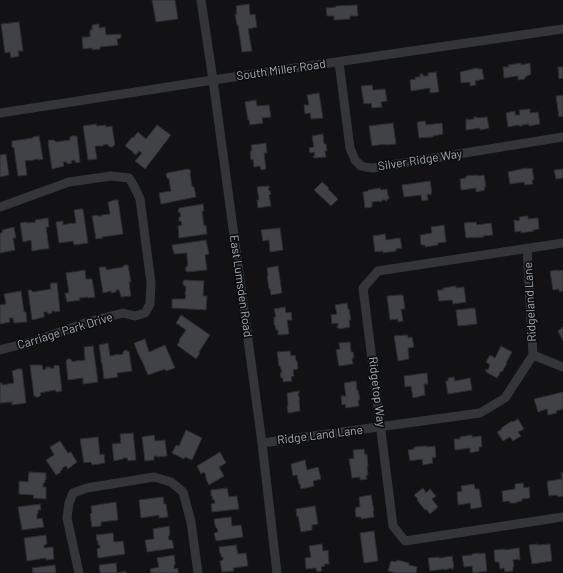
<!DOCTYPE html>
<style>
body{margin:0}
canvas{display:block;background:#121214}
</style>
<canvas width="563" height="573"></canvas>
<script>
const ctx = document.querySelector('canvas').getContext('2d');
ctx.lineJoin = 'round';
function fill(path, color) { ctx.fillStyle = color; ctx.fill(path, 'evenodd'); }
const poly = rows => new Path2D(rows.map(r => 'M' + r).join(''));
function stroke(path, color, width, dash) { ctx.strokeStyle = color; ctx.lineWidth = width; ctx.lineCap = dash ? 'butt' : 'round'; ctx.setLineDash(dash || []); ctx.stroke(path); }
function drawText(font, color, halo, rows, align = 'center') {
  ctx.font = font + ' Barlow,sans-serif'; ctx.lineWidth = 3.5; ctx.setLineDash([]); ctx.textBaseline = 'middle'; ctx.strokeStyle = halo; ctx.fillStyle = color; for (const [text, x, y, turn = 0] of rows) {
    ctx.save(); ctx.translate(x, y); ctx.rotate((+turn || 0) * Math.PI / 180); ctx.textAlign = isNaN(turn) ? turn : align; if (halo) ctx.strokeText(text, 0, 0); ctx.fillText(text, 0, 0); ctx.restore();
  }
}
const building = poly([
 [152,0,175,0,178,19,156,22,152,0],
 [249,4,250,15,255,14,257,27,248,29,252,51,242,52,238,25,237,25,235,14,237,14,236,6,249,4],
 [357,5,358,16,350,16,350,19,334,20,334,16,327,16,326,8,336,7,336,6,357,5],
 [19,22,23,51,18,51,19,56,11,58,10,52,5,53,1,24,19,22],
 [99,24,99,28,105,27,106,35,121,34,121,38,117,39,118,45,100,47,100,49,92,50,92,48,83,49,82,37,90,37,90,30,92,30,92,25,99,24],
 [521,63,521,65,530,63,531,74,525,77,525,79,518,80,518,76,504,78,503,67,509,67,508,65,521,63],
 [558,67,563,67,563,78,559,79,558,67],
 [477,68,477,69,482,69,484,79,475,81,476,85,470,86,470,82,461,83,460,72,477,68],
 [436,72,439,92,430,93,430,88,411,91,410,80,416,79,415,77,420,77,420,74,423,74,423,76,428,76,428,73,436,72],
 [372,85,373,90,385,89,387,101,381,102,382,107,372,108,371,103,364,104,361,86,372,85],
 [319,93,323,118,311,119,310,113,305,114,304,105,309,105,307,95,319,93],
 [563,95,563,116,559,117,556,96,563,95],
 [256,100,257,106,269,105,271,117,262,118,263,123,250,125,249,120,248,120,245,102,256,100],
 [530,109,530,113,538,112,540,124,529,126,529,124,522,125,522,126,519,126,518,125,508,127,506,113,515,111,515,115,520,115,519,110,530,109],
 [474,117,477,117,477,118,487,117,489,128,480,130,480,128,466,130,466,119,467,118,467,120,474,119,474,117],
 [425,121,426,125,442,123,443,134,433,136,433,137,419,138,417,122,425,121],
 [393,123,396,144,385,145,385,144,372,146,369,126,393,123],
 [96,124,97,126,106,125,106,127,112,126,115,145,113,146,113,147,110,147,110,146,108,146,108,144,103,145,103,146,95,146,97,159,88,160,83,126,96,124],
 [157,125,171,135,145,169,135,161,142,153,139,151,136,155,132,152,133,152,125,146,132,137,133,138,138,132,146,139,157,125],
 [323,134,324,144,326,144,327,151,325,151,326,157,314,158,313,156,315,156,314,152,310,153,309,148,314,147,312,136,323,134],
 [39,136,43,159,39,160,37,159,33,160,30,161,30,160,25,161,27,175,18,176,14,148,12,147,12,141,33,138,33,137,39,136],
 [72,136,77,136,80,162,77,163,75,162,75,160,71,161,72,163,67,164,67,162,63,162,64,166,52,169,48,142,49,140,54,140,56,142,70,140,70,137,72,136],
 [266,143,267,153,264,153,266,169,261,170,260,166,254,167,253,159,251,160,250,151,252,151,251,145,266,143],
 [6,154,9,175,0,177,0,155,6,154],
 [526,168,526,169,532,168,534,180,532,180,533,184,525,185,524,182,510,184,508,172,526,168],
 [188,169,190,170,191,172,190,174,192,186,194,187,196,197,161,204,159,193,171,191,170,186,169,179,167,178,166,175,167,173,188,169],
 [563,169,563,178,556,179,554,170,563,169],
 [477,175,477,176,484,175,486,187,484,187,485,190,476,192,476,188,461,190,460,179,466,178,466,176,477,175],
 [430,181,432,193,431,193,431,195,427,194,428,200,422,201,421,195,404,197,402,185,430,181],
 [322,182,329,188,328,189,338,199,331,206,314,190,322,182],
 [268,186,268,187,269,186,270,188,268,188,269,191,270,191,271,194,269,195,271,206,258,208,257,200,259,200,257,187,268,186],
 [380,188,381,190,387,189,388,196,389,196,389,199,387,199,387,201,385,201,385,200,382,200,382,201,379,202,379,201,372,202,372,207,365,208,363,192,368,191,368,190,380,188],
 [115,200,118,200,123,234,102,237,103,238,96,239,92,216,97,215,98,216,102,216,102,215,110,214,108,202,115,200],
 [203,204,204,211,202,211,204,226,206,225,207,234,179,238,178,226,182,225,181,221,179,221,179,217,181,217,180,213,178,212,179,208,203,204],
 [80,209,83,209,88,243,74,245,73,241,59,243,56,222,62,221,63,221,63,225,72,223,72,224,76,223,74,210,80,209],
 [528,216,528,219,538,218,539,229,533,230,534,231,521,233,521,231,515,232,514,220,516,220,516,221,520,220,519,217,528,216],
 [48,218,49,227,46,227,49,248,47,249,44,249,32,251,31,240,23,242,20,223,27,222,27,223,36,222,35,220,48,218],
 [476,222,477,225,491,223,493,235,483,236,484,237,466,238,464,223,476,222],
 [444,225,446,242,438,243,438,245,425,247,425,245,421,245,420,235,432,233,431,227,444,225],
 [14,227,16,238,13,238,15,250,0,253,0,233,3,232,2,230,14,227],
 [280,228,283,250,270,252,269,240,263,241,261,230,280,228],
 [385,234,386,240,400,238,402,248,396,249,396,251,383,253,383,251,375,252,373,236,385,234],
 [206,240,209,254,205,255,207,270,187,272,187,271,186,271,185,268,187,267,186,266,188,266,187,258,187,253,174,254,172,245,206,240],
 [124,265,128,265,131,282,129,282,131,296,121,297,119,290,116,290,116,292,111,293,111,291,103,293,99,268,101,267,106,267,106,270,123,267,124,265],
 [278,266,282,293,271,295,270,289,269,289,268,282,267,277,268,276,267,268,278,266],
 [85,270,86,279,92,279,95,297,88,298,88,297,79,298,80,300,67,302,65,293,69,293,66,273,85,270],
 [558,270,558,271,563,270,563,291,559,292,559,289,553,290,550,271,558,270],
 [184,280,204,281,203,296,207,296,206,310,172,308,172,299,185,299,186,295,185,295,186,286,184,286,184,285,183,285,183,281,184,281,184,280],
 [52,283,57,283,60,311,55,312,55,311,52,311,52,313,48,314,47,312,44,312,44,317,32,320,28,290,31,290,33,292,51,289,50,284,52,283],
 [456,286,456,288,464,287,466,302,453,304,452,300,439,301,437,290,443,290,443,288,456,286],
 [21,291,24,312,26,312,27,322,14,323,13,318,9,318,10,322,0,324,0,305,6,304,4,294,21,291],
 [399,295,403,295,405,309,401,309,403,321,398,322,398,319,390,320,387,296,399,295],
 [347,303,348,309,349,309,351,320,349,320,350,327,339,329,339,328,337,328,337,326,338,326,338,323,332,324,331,315,337,314,335,305,347,303],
 [285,307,286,313,291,312,292,320,287,320,289,334,278,335,278,330,276,330,275,325,274,325,274,317,276,317,274,309,285,307],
 [475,308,477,324,458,326,456,310,475,308],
 [181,315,210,335,199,352,200,353,196,359,177,345,180,341,179,340,186,330,176,323,181,315],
 [563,327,563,341,558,331,563,327],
 [406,335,406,336,408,335,408,338,412,337,414,347,408,348,409,359,398,361,394,336,406,335],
 [145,339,149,352,165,345,175,368,166,371,165,369,148,375,142,361,140,358,140,356,139,356,134,343,145,339],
 [350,342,351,352,353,352,354,358,352,358,353,364,339,366,336,350,340,349,339,343,350,342],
 [108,343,110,356,119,354,119,355,123,354,123,352,124,352,124,351,127,350,128,352,129,351,132,371,117,373,118,377,104,379,102,363,101,362,101,358,99,345,108,343],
 [93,346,98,382,83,384,83,378,68,380,66,361,67,360,67,359,70,359,71,360,72,360,72,362,80,360,80,361,85,360,84,347,93,346],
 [501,346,512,352,506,363,507,363,502,372,501,371,497,378,486,372,487,371,485,371,486,369,488,370,490,365,486,362,490,355,495,358,501,346],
 [290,351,291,356,295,355,296,361,297,361,298,369,293,370,294,376,291,377,292,381,283,382,283,378,281,378,280,373,282,373,280,366,279,366,277,352,290,351],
 [30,365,42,365,43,370,46,369,46,367,50,367,51,369,54,368,54,366,55,365,59,366,62,391,56,392,55,390,40,393,41,395,39,397,36,397,34,396,30,365],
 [18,369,22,369,26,403,12,405,12,402,0,403,0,382,0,383,2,383,2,385,14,383,12,371,18,369],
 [427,373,428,384,424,384,425,395,413,398,411,386,405,387,404,376,427,373],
 [454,377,455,381,470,378,472,390,448,394,446,383,446,381,448,381,448,378,454,377],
 [356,381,357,390,358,390,360,400,358,400,359,406,346,408,345,404,342,405,341,396,346,396,344,383,356,381],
 [299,391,299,393,298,394,300,400,299,400,300,411,288,413,287,406,288,405,287,393,299,391],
 [563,392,563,409,556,411,557,413,548,415,547,409,540,411,540,412,538,412,534,399,563,392],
 [518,419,524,429,518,432,521,436,513,441,510,437,503,441,497,432,502,429,501,428,512,421,513,422,518,419],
 [186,430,202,438,192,460,185,457,184,459,172,453,176,445,179,446,186,430],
 [133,433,136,460,128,461,127,458,123,458,123,459,114,461,112,444,121,443,120,434,133,433],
 [154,435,155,441,165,440,167,456,157,457,157,456,154,456,154,460,145,461,142,437,154,435],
 [472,435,472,437,481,436,482,447,479,447,479,451,470,453,470,448,455,450,454,439,460,439,460,437,472,435],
 [98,437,100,455,104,454,105,463,92,465,91,462,84,463,80,439,98,437],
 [60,441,68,453,71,452,77,462,68,469,66,466,62,468,63,469,60,471,61,472,56,475,46,460,54,455,50,447,60,441],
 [426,446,427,447,435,446,436,457,432,458,433,463,423,465,422,459,410,461,408,450,414,449,414,447,426,446],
 [364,449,365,455,367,454,368,467,367,467,368,475,366,476,367,479,360,480,360,477,352,478,349,459,354,458,353,450,364,449],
 [220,452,226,463,219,467,224,476,209,485,206,479,207,479,205,476,206,475,204,472,201,474,197,466,220,452],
 [305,460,307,470,318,467,321,479,313,481,314,486,301,489,300,484,299,484,297,475,293,476,291,464,305,460],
 [29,472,46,473,46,480,45,480,45,483,43,483,43,487,46,487,46,499,33,498,34,495,19,494,19,481,28,482,29,472],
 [561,473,563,473,563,496,558,497,557,495,549,496,547,483,548,482,548,481,562,479,561,473],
 [523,483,524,488,529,487,530,498,522,499,522,501,517,502,517,503,510,503,509,501,503,502,502,491,515,489,515,484,523,483],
 [474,484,475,489,479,489,482,507,471,509,470,503,458,505,457,492,462,491,461,486,474,484],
 [227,488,229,497,237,496,239,509,212,512,211,504,215,503,214,499,213,500,212,496,211,496,211,490,227,488],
 [423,488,426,493,430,489,436,496,432,499,438,507,430,514,426,509,425,510,417,500,418,499,414,495,423,488],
 [371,495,374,511,373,511,374,517,361,519,361,517,356,517,355,509,356,509,356,507,360,507,359,497,371,495],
 [163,497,164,504,166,504,168,517,159,518,159,515,141,518,139,500,163,497],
 [116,502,118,520,101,522,101,526,92,527,90,514,92,513,91,506,116,502],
 [40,504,41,510,38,510,38,514,37,514,37,519,42,518,44,527,22,530,18,507,40,504],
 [315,506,318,524,312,525,312,530,301,532,298,516,297,517,296,509,315,506],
 [231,517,232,526,241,525,243,537,216,541,214,533,218,532,217,528,216,528,215,525,214,519,231,517],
 [169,526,170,533,169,533,170,536,168,536,169,540,172,540,174,548,147,552,145,540,154,539,153,529,169,526],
 [374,531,378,561,364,563,360,533,374,531],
 [113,533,114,542,123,541,125,554,98,558,97,549,100,548,100,545,98,545,98,541,97,541,96,535,113,533],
 [46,535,47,544,44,545,44,548,53,547,54,559,46,560,46,558,27,561,24,538,46,535],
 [322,544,323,551,328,550,329,564,324,564,325,566,321,567,322,571,317,572,316,568,306,569,305,558,311,557,309,546,322,544],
 [537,544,537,545,550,544,552,561,532,564,529,545,537,544],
 [236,545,238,554,246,553,248,566,233,568,234,571,222,572,220,561,223,560,223,557,221,557,221,553,220,554,219,547,236,545],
 [519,548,520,560,519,560,518,559,513,560,514,567,513,567,513,571,505,572,504,568,500,569,499,562,495,562,494,550,505,549,505,550,519,548],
 [479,553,479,554,485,553,487,571,473,573,472,566,464,567,462,556,472,555,472,554,479,553],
 [174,555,175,562,175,565,174,565,174,569,178,568,178,573,151,573,150,569,159,567,157,558,174,555],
 [452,556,454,567,453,567,453,569,452,569,451,568,445,570,444,569,430,571,428,558,439,557,439,558,441,558,452,556],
 [397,560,409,563,409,565,417,567,416,573,396,573,388,571,391,561,396,562,397,560],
 [116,563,117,573,126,571,126,573,101,573,100,572,99,565,116,563],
 [55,565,56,573,33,573,32,568,55,565]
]);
const minor = poly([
 [201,0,213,80,262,443,277,573],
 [339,62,350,148,355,160,361,166,365,167,373,168,563,137],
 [0,113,213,80,563,29],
 [0,207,69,182,111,176,129,178,134,186,140,199,151,283,150,304,145,313,135,316,123,313,88,322,35,341,0,350],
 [563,243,378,271,363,288,393,526,405,541,563,517],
 [527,248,533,355],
 [533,355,563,367],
 [262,443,480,413,505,398,533,355],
 [79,573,67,518,69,503,73,493,87,488,154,477,171,482,183,492,191,522,198,573]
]);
const streetNames = [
 ["South Miller Road",281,70,-8],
 ["Silver Ridge Way",420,160,-9],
 ["East Lumsden Road",241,286,82],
 ["Ridgeland Lane",530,302,-93],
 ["Carriage Park Drive",65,331,-17],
 ["Ridgetop Way",377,392,83],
 ["Ridge Land Lane",320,435,-7]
];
fill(building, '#414247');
stroke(building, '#2c2c30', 1);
stroke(minor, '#333539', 9);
drawText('12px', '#a3abb4', '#0d0d0f', streetNames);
</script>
